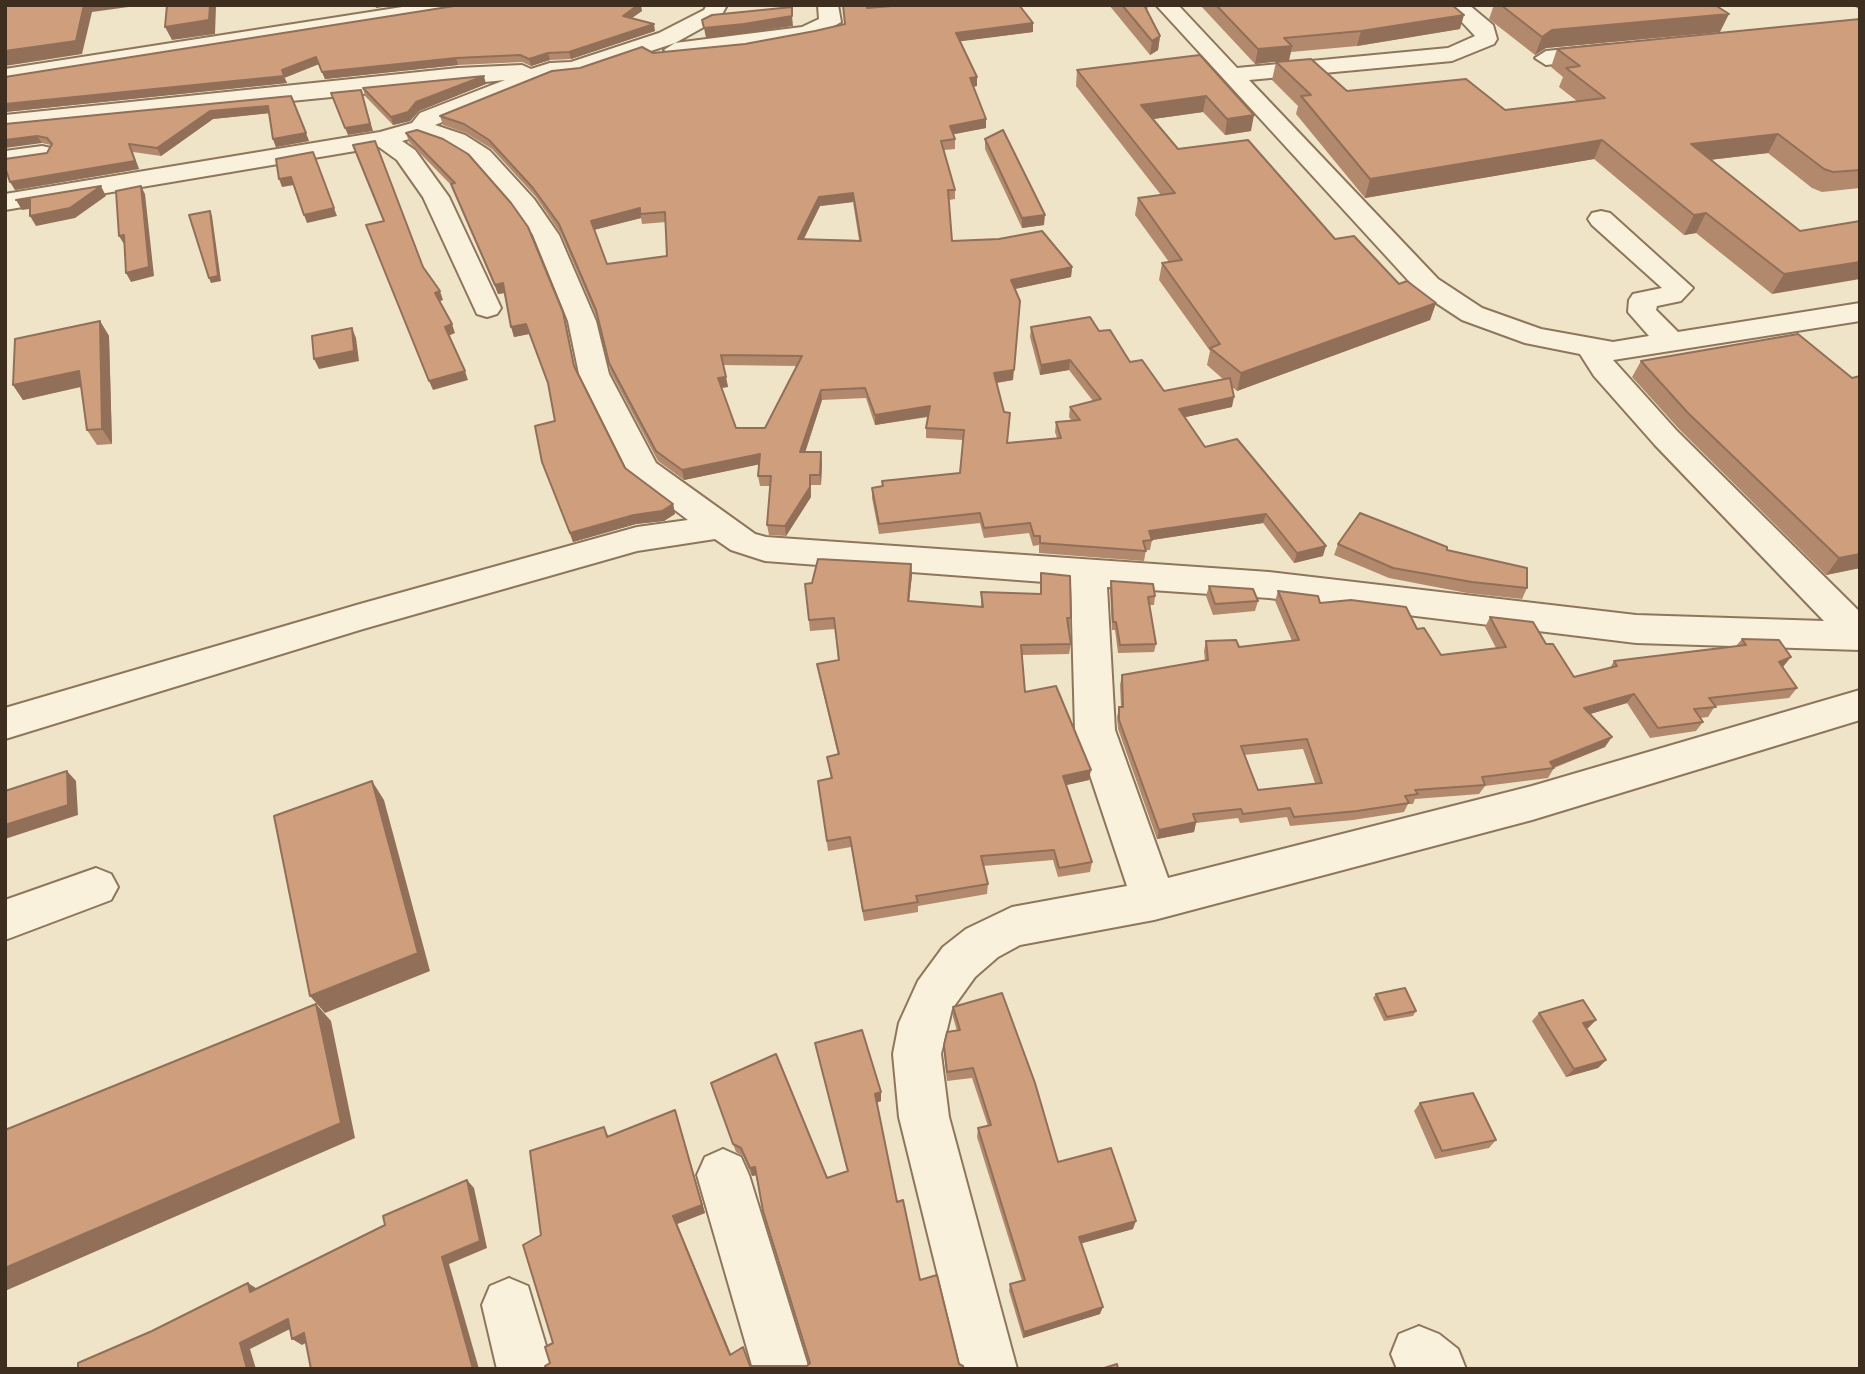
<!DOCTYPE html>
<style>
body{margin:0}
#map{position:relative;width:1865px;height:1374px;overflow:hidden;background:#f0e4c8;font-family:Literata,serif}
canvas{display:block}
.frame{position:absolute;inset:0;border:7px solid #3d2e20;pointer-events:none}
</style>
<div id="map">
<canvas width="1865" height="1374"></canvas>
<div class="frame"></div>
</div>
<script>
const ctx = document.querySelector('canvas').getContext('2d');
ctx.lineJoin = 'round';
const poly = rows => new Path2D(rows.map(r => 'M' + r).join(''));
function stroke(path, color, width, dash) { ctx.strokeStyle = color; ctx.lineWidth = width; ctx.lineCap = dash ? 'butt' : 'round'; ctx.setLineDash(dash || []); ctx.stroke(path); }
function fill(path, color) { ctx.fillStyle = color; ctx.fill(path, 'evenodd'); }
const minor = poly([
 [415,5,466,5,456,11,5,83,5,69,415,5],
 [707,5,727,5,720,18,675,43,581,74,553,77,435,125,465,135,490,151,534,199,559,235,596,321,609,374,656,463,755,534,766,537,1269,572,1636,615,1824,621,1655,445,1594,376,1580,354,1525,343,1462,320,1418,291,1156,5,1178,5,1237,68,1448,48,1475,36,1446,5,1469,5,1493,25,1497,39,1494,44,1452,61,1249,80,1438,279,1482,308,1541,329,1613,342,1649,336,1628,312,1629,300,1633,294,1662,288,1592,225,1588,219,1592,213,1601,211,1610,213,1693,288,1681,301,1657,306,1656,310,1678,332,1860,303,1860,321,1613,360,1677,431,1860,612,1860,650,1636,643,1269,598,1107,587,1115,730,1168,878,1532,786,1860,690,1860,720,1532,820,1154,920,1020,945,998,957,975,977,952,1009,941,1054,949,1117,1017,1369,961,1369,899,1117,893,1054,899,1023,918,981,943,947,966,929,1012,907,1127,886,1075,730,1071,584,765,561,731,550,715,539,637,551,363,629,5,739,5,708,360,604,637,527,688,520,630,476,579,374,568,321,533,235,516,210,472,161,447,145,420,136,402,141,415,150,449,197,501,308,497,314,487,317,477,314,423,197,397,160,379,147,5,210,5,194,380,132,412,123,420,113,505,80,5,129,5,115,458,68,522,65,531,69,550,63,571,62,659,33,704,10,707,5],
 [818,5,838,5,841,22,815,37,745,50,675,57,664,50,675,43,802,27,819,19,818,5],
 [1607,45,1615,47,1618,52,1615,57,1546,65,1535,58,1546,51,1607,45],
 [42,146,51,148,54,153,51,158,5,165,5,151,42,146],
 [96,868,111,874,118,887,111,900,5,940,5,900,96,868],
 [723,1149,741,1157,749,1175,809,1369,753,1369,697,1175,705,1157,723,1149],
 [509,1278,528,1286,553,1369,497,1369,482,1305,490,1286,509,1278],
 [1419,1326,1439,1334,1458,1349,1466,1369,1397,1369,1391,1354,1399,1334,1419,1326]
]);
const wall = poly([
 [1109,5,1148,5,1147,12,1160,36,1158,50,1150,55],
 [1200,5,1452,5,1460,29,1357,46,1291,52,1289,60,1255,64],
 [1494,5,1715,5,1720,32,1546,48,1535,55,1489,19],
 [1852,5,1860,5,1860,10],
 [867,8,1033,32,960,41,977,86,973,87,986,128,953,134,955,139,955,149,944,150,955,190,955,199,949,200,952,241,1072,267,1071,277,1015,289,1013,380,997,383,1008,443,1057,438,1055,432,1056,422,1072,421,1069,417,1070,407,1093,401,1069,370,1040,375,1030,337,1031,327,1099,331,1130,362,1164,391,1223,379,1207,365,1210,351,1159,280,1162,263,1169,262,1135,215,1138,198,1161,195,1076,86,1077,70,1200,55,1251,131,1225,135,1203,112,1153,119,1178,149,1335,239,1399,284,1436,303,1430,320,1237,391,1232,387,1232,407,1185,417,1205,447,1323,556,1294,563,1263,523,1152,540,1150,550,1146,550,1144,561,1039,553,1039,545,1033,546,1029,533,984,538,980,523,879,534,872,498,872,488,883,486,882,481,960,473,963,440,926,438,926,428,928,417,875,425,866,398,822,400,805,452,822,462,821,485,811,485,811,497,786,536,769,535,767,525,770,486,760,486,758,476,759,464,684,480,658,461,611,373,598,320,561,234,536,197,492,149,466,133,443,125,440,116,580,68,653,53,745,44,815,31,845,24],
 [853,202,859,240,804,239,820,206],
 [641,218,642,224,666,222,667,256,607,264,594,230],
 [723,365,797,366,765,428,736,428,721,388,728,387],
 [642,11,631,18,655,31,571,59,550,60,531,66,522,62,458,65,325,79,319,64,284,78,287,83,5,112,5,77],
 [1860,19,1860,188,1822,192,1812,188,1768,153,1710,160,1800,231,1860,221,1772,294,1696,233,1684,235,1594,159,1365,198,1296,114,1298,106,1272,80,1276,62,1347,91,1505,110,1577,101,1559,87,1563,77,1551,67,1557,49],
 [486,84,419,111,410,121,393,125,365,96,363,88],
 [291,96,309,141,276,147,273,139,269,113,213,119,161,156,133,152,139,169,15,190,47,153,51,145,42,143,5,124],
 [406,133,443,139,575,367,625,468,673,504,675,514,664,521,636,524,573,542,542,462,555,421,549,388,529,334,514,337,504,293,498,294,452,186,409,142],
 [985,139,1044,225,1022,228,985,149],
 [100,321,109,336,112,444,97,445,87,430,81,387,23,400,13,385],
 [1641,361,1860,568,1826,575,1679,429,1632,377],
 [1338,544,1447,550,1527,588,1522,599,1467,593,1389,578,1334,555],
 [911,564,912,575,909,601,981,607,981,592,1040,594,1041,573,1071,618,1070,629,1069,629,1071,644,1069,654,1022,655,1025,692,1089,780,1067,785,1092,862,1090,872,1058,877,1053,860,983,866,988,884,987,894,918,906,918,912,864,921,851,847,828,851,818,781,831,779,827,757,838,755,819,675,817,664,838,660,835,629,810,631,805,584],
 [1111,581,1155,596,1154,605,1149,605,1156,644,1154,652,1118,653,1115,630,1112,630,1110,590],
 [1209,586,1258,601,1255,611,1213,615,1206,596],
 [1278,591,1417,629,1441,655,1496,648,1485,627,1490,617,1546,644,1574,677,1610,668,1614,661,1736,646,1742,639,1783,667,1797,688,1789,698,1715,706,1708,717,1700,718,1703,722,1696,731,1650,738,1627,703,1590,714,1605,747,1554,768,1548,778,1485,786,1479,794,1415,799,1413,804,1408,804,1404,812,1353,820,1290,826,1287,817,1240,823,1238,818,1196,823,1194,832,1157,839,1118,729,1117,717,1119,707,1121,707,1120,685,1122,675,1205,661,1204,651,1206,641,1239,647,1292,641,1275,601],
 [1303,749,1315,783,1258,790,1244,755],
 [1376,994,1416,1011,1413,1016,1384,1021,1373,998],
 [953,1007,1058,1162,1133,1229,1081,1243,1100,1314,1023,1338,1009,1291,1010,1284,1022,1281,977,1137,978,1128,988,1126,972,1078,947,1081,944,1054,944,1045,957,1031,953,1017],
 [1539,1013,1596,1020,1588,1028,1586,1029,1606,1060,1598,1068,1566,1077,1532,1021],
 [862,1030,881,1092,881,1101,877,1102,897,1202,903,1200,920,1280,937,1275,959,1364,963,1366,964,1369,546,1369,545,1366,550,1363,545,1347,553,1343,523,1245,541,1235,530,1151,604,1127,609,1137,675,1110,678,1119,705,1213,677,1224,731,1354,743,1347,751,1366,807,1366,810,1363,763,1211,756,1175,752,1176,743,1156,736,1152,711,1083,776,1054,827,1178,847,1171,815,1043],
 [1420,1103,1496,1140,1489,1148,1435,1159,1414,1111]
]);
const shadedWall = poly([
 [84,5,143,5,92,12,82,54,5,66,5,51],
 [210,5,225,5,216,6,215,34,172,40,165,27],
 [375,5,396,5,376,8],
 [638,5,641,5,642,11,625,23,623,16],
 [1729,14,1720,32,1546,48,1535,55,1542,37,1552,30],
 [1464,15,1460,29,1357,46,1361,31],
 [792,16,793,26,745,33,706,38,704,28],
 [1033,23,1033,32,955,42,956,33],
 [654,24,655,31,571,59,569,52],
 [1160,36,1158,50,1150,55,1152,41],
 [1292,46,1289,60,1255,64,1258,49],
 [548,53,550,60,531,66,529,59],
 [316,57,319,64,284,78,282,70],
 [456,58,458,65,325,79,322,72],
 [284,76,287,83,5,112,5,104],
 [484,76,486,84,419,111,410,121,393,125,391,117,416,102],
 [977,77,977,86,970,87,970,78],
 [291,96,309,141,276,147,273,139],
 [1206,96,1203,112,1139,121,1141,105],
 [363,97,373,131,348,135,345,128],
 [268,106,271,113,213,119,161,156,157,148,210,111],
 [1254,115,1251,131,1225,135,1227,119],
 [986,119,986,128,950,135,950,126],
 [1778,134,1768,153,1682,163,1691,144],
 [37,136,42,143,5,148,5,140],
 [1602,140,1594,159,1365,198,1370,179],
 [129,144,139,169,15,190,10,182],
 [313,152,337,216,307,223,304,215],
 [291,177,294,185,282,187,279,179],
 [101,186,106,196,75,218,36,226,30,216],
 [141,186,145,194,154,276,131,282,126,273],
 [853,193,853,202,820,206,799,248,798,239,819,197],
 [30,198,36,208,22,210,16,200],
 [640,208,641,218,593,230,591,221],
 [210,211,212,216,221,281,211,283,209,278],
 [1706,213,1696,233,1684,235,1694,215],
 [1045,215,1044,225,1022,228,1022,218],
 [124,235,129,243,124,244,119,236],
 [1860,262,1860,279,1772,294,1784,274],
 [1072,267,1071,277,1010,290,1011,280],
 [503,283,505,293,498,294,495,285],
 [440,291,443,300,438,302,435,293],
 [1020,301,1013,380,994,383,994,373],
 [1436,303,1430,320,1237,391,1241,373],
 [100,321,109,336,112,444,102,429],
 [452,324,455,333,448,336,445,327],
 [526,324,529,334,514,337,511,327],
 [352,328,356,338,359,361,319,369,314,359],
 [1070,360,1069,370,1040,375,1041,365],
 [79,371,88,385,23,400,13,385],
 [465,371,468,380,433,390,429,381],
 [726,377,728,387,720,388,718,378],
 [821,390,822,400,802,462,800,452],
 [1234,397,1232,407,1177,419,1179,409],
 [930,406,930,416,875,425,875,415],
 [821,452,822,462,821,485,820,475],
 [760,454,761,464,684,480,682,470],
 [810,475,811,497,786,536,785,526],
 [673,504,675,514,664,521,636,524,573,542,570,533],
 [1266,514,1263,523,1152,540,1149,531],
 [1326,546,1323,556,1294,563,1297,553],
 [1860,554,1860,568,1826,575,1839,558],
 [911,564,912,575,908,611,908,601],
 [1791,657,1783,667,1771,671,1779,662],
 [1634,694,1627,703,1577,718,1584,708],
 [1612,737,1605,747,1552,768,1550,762],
 [1091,770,1089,780,1062,786,1063,776],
 [67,771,76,781,78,815,5,839,5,825],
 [372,781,384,800,430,971,325,1013,310,996],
 [1196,822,1194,832,1157,839,1159,830],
 [316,1004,331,1021,355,1138,5,1291,5,1268],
 [1596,1020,1588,1028,1575,1032,1583,1023],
 [1606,1060,1598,1068,1566,1077,1574,1069],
 [881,1092,881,1101,876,1103,875,1094],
 [675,1110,678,1119,705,1213,677,1224,733,1360,673,1216],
 [755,1167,758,1175,752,1176,750,1168],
 [467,1180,474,1188,487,1248,449,1264,479,1369,473,1369,442,1257],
 [1136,1221,1133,1229,1076,1245,1079,1237],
 [248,1283,259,1290,250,1292],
 [1103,1307,1100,1314,1023,1338,1024,1332],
 [288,1319,298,1325,250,1349,256,1369,247,1369,240,1343],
 [304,1333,313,1339,302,1345,292,1339]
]);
const building = poly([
 [5,5,84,5,76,41,5,51,5,5],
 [167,5,210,5,209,20,165,27,167,5],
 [456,5,638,5,623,16,654,24,569,52,548,53,529,59,520,55,456,58,322,72,316,57,282,70,284,76,5,104,5,77,454,6,456,5],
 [843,5,867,5,867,8,905,5,1019,5,1033,23,956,33,977,77,970,78,986,119,950,126,955,139,941,141,955,190,948,190,952,241,999,239,1042,231,1072,267,1011,280,1020,301,1014,370,994,373,1004,412,1010,413,1007,443,1061,438,1056,422,1080,420,1070,407,1101,399,1070,360,1041,365,1031,327,1090,317,1099,331,1110,330,1130,362,1142,360,1164,391,1230,378,1234,397,1179,409,1205,447,1237,439,1326,546,1297,553,1266,514,1149,531,1152,540,1143,541,1146,551,1040,543,1040,536,1034,536,1030,523,984,528,980,513,879,524,872,488,883,486,882,481,960,473,964,430,926,428,930,406,875,415,865,388,821,390,800,452,821,452,820,475,810,475,810,487,785,526,767,525,771,476,758,476,760,454,682,470,656,451,609,363,596,310,559,224,533,188,489,140,464,124,440,116,552,71,580,68,642,47,653,53,745,44,815,31,845,24,843,5],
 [853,193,861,241,798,239,819,197,853,193],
 [640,208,640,214,665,212,667,256,607,264,591,221,640,208],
 [721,355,802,356,765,428,736,428,718,378,726,377,721,355],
 [1122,5,1144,5,1160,36,1152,41,1122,5],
 [1216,5,1452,5,1464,15,1361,31,1284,38,1292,46,1258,49,1216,5],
 [1501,5,1715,5,1729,14,1552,30,1542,37,1501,5],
 [792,7,792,16,744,24,704,28,702,20,712,15,792,7],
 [1860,19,1860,170,1833,172,1824,169,1778,134,1691,144,1800,231,1860,221,1860,262,1784,274,1706,213,1694,215,1602,140,1370,179,1301,96,1311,95,1276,62,1311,59,1347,91,1466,79,1505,110,1605,98,1566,68,1580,66,1557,49,1860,19],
 [1200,55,1254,115,1227,119,1206,96,1141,105,1178,149,1248,140,1335,239,1354,236,1399,284,1407,281,1436,303,1241,373,1210,348,1220,344,1162,263,1182,260,1138,198,1175,193,1077,70,1200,55],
 [484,76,416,102,408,112,391,117,363,88,484,76],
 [361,90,370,124,345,128,331,93,361,90],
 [291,96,306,133,273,139,268,106,210,111,157,148,129,144,135,161,10,182,5,167,5,159,47,153,52,144,47,138,37,136,5,140,5,124,291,96],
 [417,130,443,139,468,154,511,203,528,227,563,312,574,366,625,468,673,504,662,511,634,515,570,533,542,462,535,426,555,421,548,383,526,324,511,327,503,283,495,285,451,184,455,183,406,133,417,130],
 [1003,130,1045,215,1022,218,985,139,1003,130],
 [375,141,423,267,440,291,435,293,452,324,445,327,465,371,429,381,366,225,384,221,353,145,375,141],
 [313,152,334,208,304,215,291,177,279,179,276,159,313,152],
 [101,186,70,208,30,216,30,198,16,200,101,186],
 [141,186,149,267,126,273,124,235,119,236,116,191,141,186],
 [210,211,218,276,209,278,189,215,210,211],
 [100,321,102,429,87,430,79,371,13,385,15,339,100,321],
 [352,328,354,351,314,359,312,336,352,328],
 [1798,334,1852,378,1860,376,1860,554,1839,558,1688,413,1641,361,1798,334],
 [1360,513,1447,547,1447,550,1527,568,1527,588,1472,582,1393,568,1338,544,1360,513],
 [818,559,911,564,908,601,983,607,981,592,1041,594,1041,573,1070,576,1071,618,1067,618,1071,644,1021,645,1025,692,1056,686,1091,770,1063,776,1092,862,1059,868,1054,850,981,856,988,884,916,896,918,902,863,911,850,837,827,841,818,781,832,778,827,757,839,754,817,664,839,660,834,618,809,620,805,584,812,583,818,559],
 [1111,581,1153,584,1155,596,1148,597,1156,644,1120,645,1116,622,1113,622,1111,581],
 [1209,586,1253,589,1258,601,1215,604,1209,586],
 [1278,591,1318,596,1320,603,1351,600,1406,607,1417,629,1424,628,1441,655,1506,647,1490,617,1533,622,1546,644,1553,644,1574,677,1617,666,1614,661,1746,645,1742,639,1779,640,1791,657,1779,662,1797,688,1709,698,1716,707,1694,709,1703,722,1658,728,1634,694,1584,708,1612,737,1550,762,1554,768,1482,777,1485,785,1415,790,1418,794,1405,796,1409,803,1357,811,1294,817,1290,808,1243,814,1241,809,1193,814,1196,822,1159,830,1119,720,1119,707,1123,707,1122,675,1208,660,1206,641,1236,640,1239,647,1299,640,1278,591],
 [1307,739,1322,783,1258,790,1241,746,1307,739],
 [67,771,68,805,5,825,5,791,67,771],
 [372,781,418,953,310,996,274,816,372,781],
 [1405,988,1416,1011,1387,1017,1376,994,1405,988],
 [1002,993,1035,1083,1058,1162,1111,1148,1136,1221,1079,1237,1103,1307,1024,1332,1010,1284,1025,1280,978,1128,991,1125,973,1068,947,1072,944,1045,947,1032,960,1030,953,1007,1002,993],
 [1583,1000,1596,1020,1583,1023,1606,1060,1574,1069,1539,1013,1583,1000],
 [316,1004,341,1123,5,1268,5,1130,316,1004],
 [862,1030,881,1092,875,1094,897,1202,903,1200,920,1280,937,1275,959,1364,963,1366,964,1369,546,1369,545,1366,550,1363,545,1347,553,1343,523,1245,541,1235,530,1151,604,1127,607,1137,675,1110,702,1205,673,1216,730,1355,743,1347,750,1366,807,1366,810,1363,763,1211,755,1167,750,1168,741,1148,733,1144,711,1083,776,1054,827,1178,848,1171,815,1043,862,1030],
 [1473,1093,1496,1140,1442,1151,1420,1103,1473,1093],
 [467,1180,480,1241,442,1257,473,1369,311,1369,304,1333,292,1339,288,1319,240,1343,247,1369,78,1369,78,1363,152,1331,248,1283,250,1292,385,1225,383,1216,467,1180],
 [1117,1364,1118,1369,1101,1369,1117,1364]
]);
stroke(minor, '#8d765c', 4);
fill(minor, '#faf1dc');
fill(wall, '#b2896c');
fill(shadedWall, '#916f58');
fill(building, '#cf9f7d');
stroke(building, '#916f58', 2);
</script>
